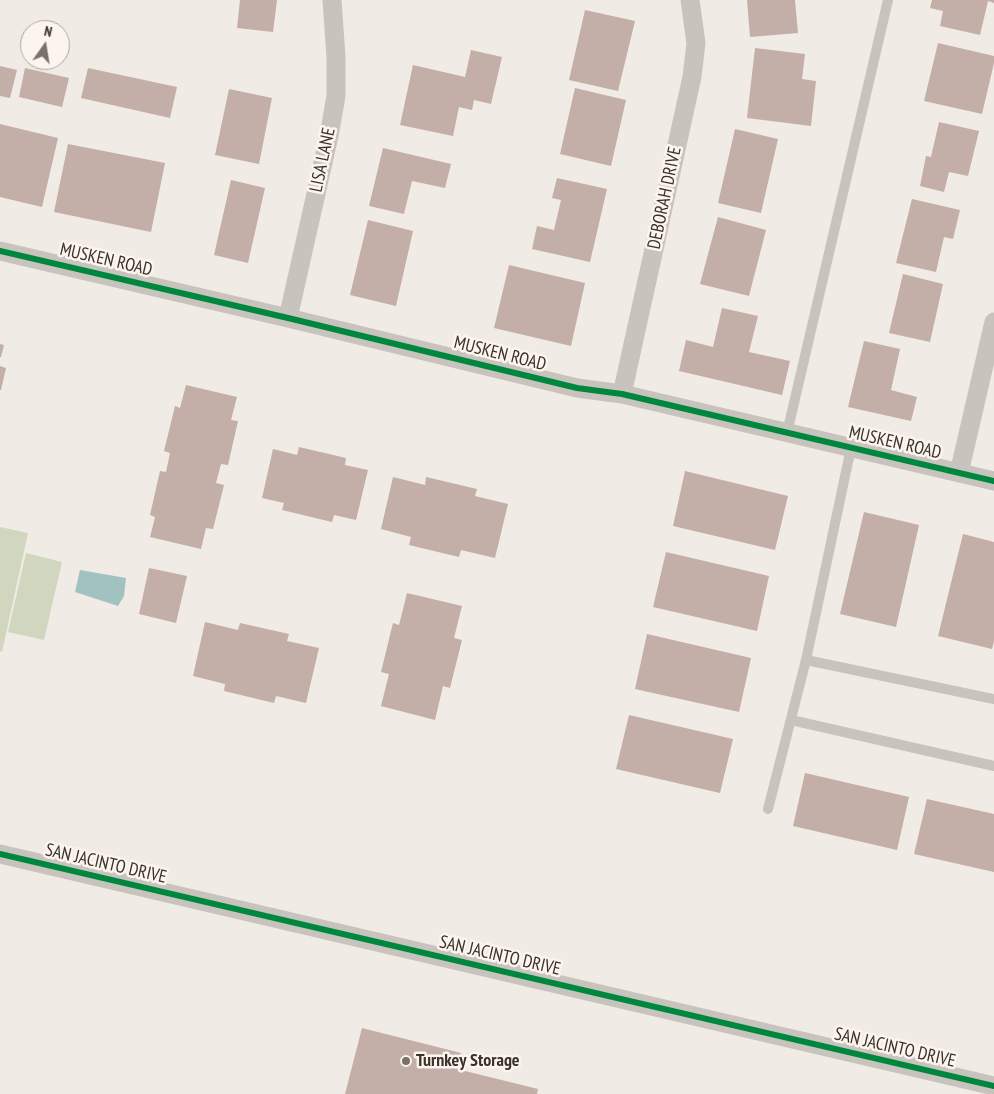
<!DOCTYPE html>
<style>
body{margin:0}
#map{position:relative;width:994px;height:1094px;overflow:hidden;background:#f0ebe5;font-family:"PT Sans Narrow",sans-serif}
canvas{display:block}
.north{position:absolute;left:20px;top:20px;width:50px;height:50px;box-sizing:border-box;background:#fbf5ee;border:1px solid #aea6a0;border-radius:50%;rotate:13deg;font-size:14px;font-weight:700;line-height:20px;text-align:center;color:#3b302b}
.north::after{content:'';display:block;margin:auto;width:18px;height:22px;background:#7a716c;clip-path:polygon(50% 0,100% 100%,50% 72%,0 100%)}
</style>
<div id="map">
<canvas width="994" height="1094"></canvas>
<div class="north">N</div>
</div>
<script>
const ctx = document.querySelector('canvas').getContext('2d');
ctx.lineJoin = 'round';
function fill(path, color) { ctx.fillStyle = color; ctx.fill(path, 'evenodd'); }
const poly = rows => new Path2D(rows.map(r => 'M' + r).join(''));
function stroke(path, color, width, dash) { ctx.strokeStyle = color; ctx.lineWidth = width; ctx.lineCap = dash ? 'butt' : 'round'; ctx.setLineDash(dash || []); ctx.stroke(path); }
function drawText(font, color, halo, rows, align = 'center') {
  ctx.font = font + ' "PT Sans Narrow",sans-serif'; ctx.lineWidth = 5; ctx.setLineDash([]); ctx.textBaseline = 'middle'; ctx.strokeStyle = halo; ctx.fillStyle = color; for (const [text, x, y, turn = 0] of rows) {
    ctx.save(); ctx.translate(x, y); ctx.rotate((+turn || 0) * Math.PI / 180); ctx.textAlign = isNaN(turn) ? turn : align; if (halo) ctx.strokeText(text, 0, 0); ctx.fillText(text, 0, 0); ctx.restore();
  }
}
const green = poly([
 [0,527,28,533,2,652,0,651],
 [26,553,62,562,44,640,8,632]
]);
const water = poly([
 [80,570,126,578,124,596,118,606,75,592]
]);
const building = poly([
 [240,0,277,0,273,32,237,28],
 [747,0,795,0,798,33,750,37],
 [932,0,994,0,994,3,988,1,980,35,940,26,943,11,930,8],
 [585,10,635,21,618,91,569,80],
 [938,43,994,56,994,63,982,114,924,101],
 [755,48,805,54,802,79,816,81,811,126,747,118],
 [471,50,502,57,491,104,474,100,472,110,459,107,453,136,400,125,413,65,465,77],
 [0,66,17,70,10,98,0,96],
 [25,68,69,78,62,107,19,97],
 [88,68,177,87,170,118,81,98],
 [575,88,626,100,611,166,560,154],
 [229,89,272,98,259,164,215,155],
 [939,122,979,131,968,176,949,172,944,192,920,186,926,156,931,157],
 [0,124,58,138,42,207,0,197],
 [735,129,778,139,761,213,718,203],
 [68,144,165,163,151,232,54,212],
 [383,148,451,164,445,188,412,181,404,214,369,206],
 [557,178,607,189,590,262,532,249,537,226,554,230,561,200,552,198],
 [231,180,265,188,248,263,214,255],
 [912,199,960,210,953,239,944,237,936,272,896,263],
 [718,217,766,230,749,296,700,284],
 [368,220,413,231,396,306,350,295],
 [509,265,585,283,571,346,494,328],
 [903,274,943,284,930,342,889,333],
 [722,308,758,316,749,352,790,361,782,395,679,371,686,340,713,347],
 [864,341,900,349,891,390,917,397,911,421,848,407],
 [0,344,4,345,1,357,0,357],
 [0,366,6,368,1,390,0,390],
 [186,385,237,397,231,420,238,421,228,465,221,464,216,483,224,485,213,529,206,528,201,549,150,537,155,517,150,515,160,471,166,472,170,453,164,451,175,406,180,408],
 [299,447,346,458,345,465,368,470,356,520,334,515,332,522,282,510,284,503,262,498,273,449,297,455],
 [685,471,788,496,775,550,673,526],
 [393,477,425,485,426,477,477,489,475,496,508,504,495,558,461,550,459,557,409,545,411,537,381,529],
 [864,512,919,525,896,627,840,614],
 [963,534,994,542,994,641,992,649,938,636],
 [666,552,769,576,757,631,653,607],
 [149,568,187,576,176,623,139,614],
 [407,593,462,606,454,638,462,640,450,688,443,686,435,720,381,706,389,674,381,672,393,623,399,625],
 [205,622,238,630,240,623,289,634,287,641,319,648,306,703,276,696,274,703,224,691,225,684,193,676],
 [647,634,751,658,739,712,635,689],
 [629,715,733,739,720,793,616,769],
 [805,773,909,797,897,850,793,826],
 [927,799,994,814,994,872,914,854],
 [362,1028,461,1053,457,1069,538,1089,537,1094,345,1094]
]);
const service = poly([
 [787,433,888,0],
 [806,660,994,699],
 [791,720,994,766],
 [768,809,806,660,851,448]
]);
const minor = poly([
 [0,251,288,318,577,388,622,394,994,481],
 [288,318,329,136,336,96,336,57,332,0],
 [622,394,692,77,696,43,690,0],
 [959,473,994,322],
 [0,854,994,1086]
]);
const cycleway = poly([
 [0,251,288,318,577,388,622,394,994,481],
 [0,854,994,1086]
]);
const markers = [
 [406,1061,5,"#7a716c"]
];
const streetNames = [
 ["LISA LANE",323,160,-78],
 ["DEBORAH DRIVE",665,198,-78],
 ["MUSKEN ROAD",106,260,13],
 ["MUSKEN ROAD",500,354,14],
 ["MUSKEN ROAD",895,443,13],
 ["SAN JACINTO DRIVE",106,864,13],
 ["SAN JACINTO DRIVE",500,956,13],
 ["SAN JACINTO DRIVE",895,1048,13]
];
const poiNames = [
 ["Turnkey Storage",416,1061]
];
fill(green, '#d1d6bf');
fill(water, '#a1c2c1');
fill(building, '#c3afa7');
stroke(service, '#c9c3be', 10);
stroke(minor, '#c9c3be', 19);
stroke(cycleway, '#00873e', 6);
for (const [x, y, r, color] of markers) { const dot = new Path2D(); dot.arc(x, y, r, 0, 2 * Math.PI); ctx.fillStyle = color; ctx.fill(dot); stroke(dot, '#fbf5ee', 2); }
drawText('18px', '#3b302b', '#fbf5ee', streetNames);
drawText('bold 18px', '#3b302b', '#fbf5ee', poiNames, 'left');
</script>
